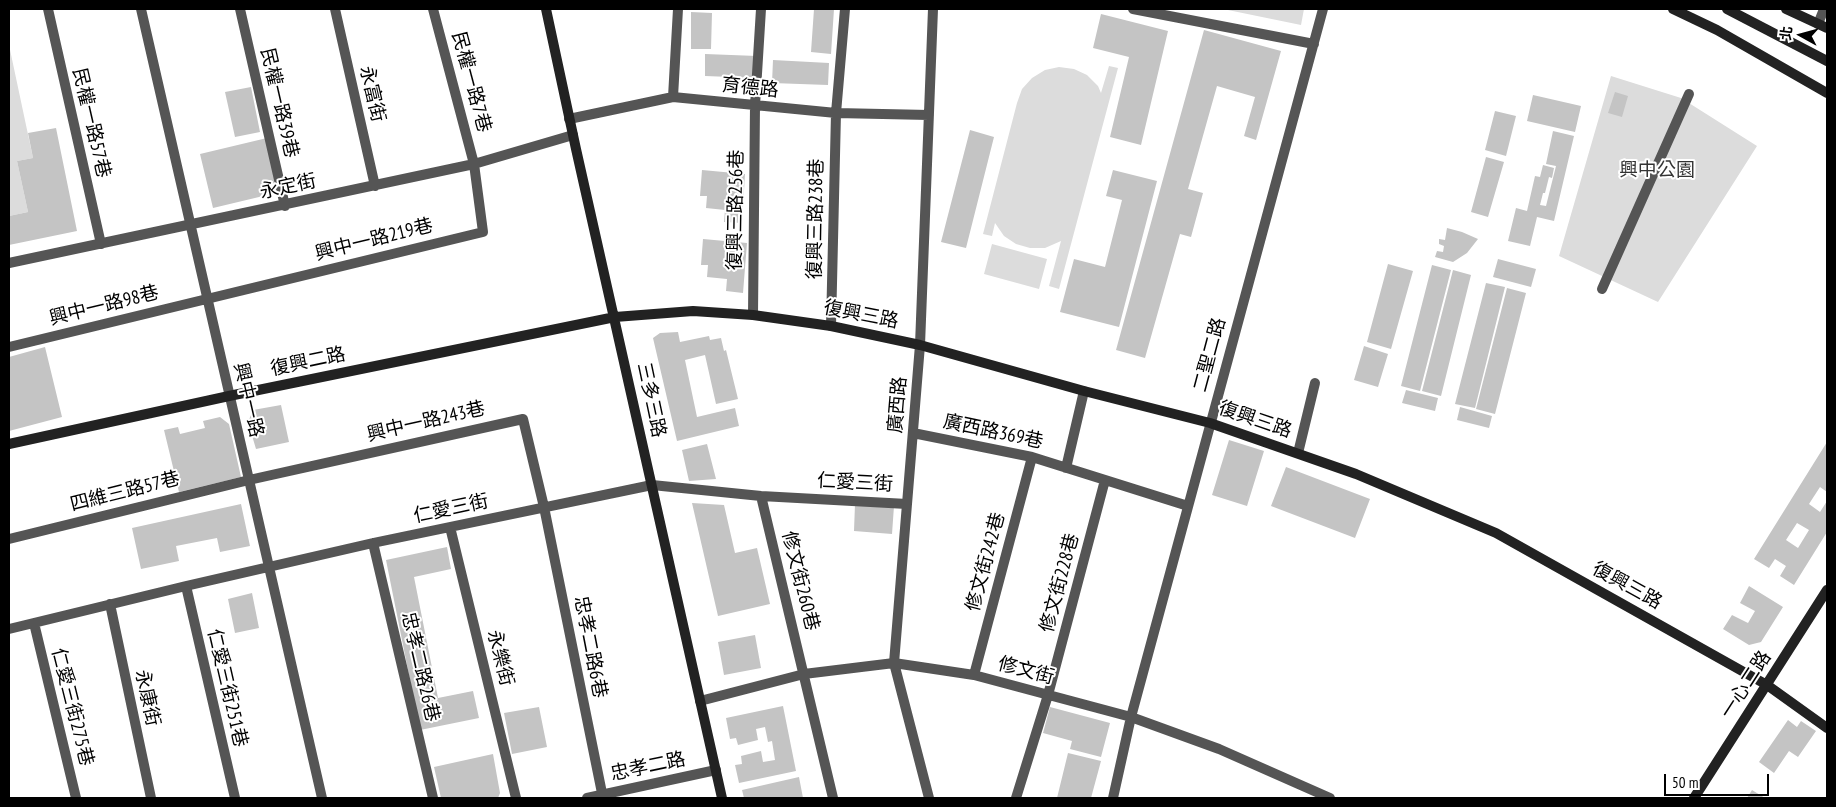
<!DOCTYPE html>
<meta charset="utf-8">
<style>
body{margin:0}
#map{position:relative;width:1836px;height:807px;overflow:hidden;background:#fff;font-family:"PT Sans Narrow","Noto Sans TC",sans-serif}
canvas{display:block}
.frame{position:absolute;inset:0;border:10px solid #000;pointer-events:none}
.north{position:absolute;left:1776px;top:10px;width:50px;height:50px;-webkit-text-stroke:4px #fff;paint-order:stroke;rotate:277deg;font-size:14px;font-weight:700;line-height:20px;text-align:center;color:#000}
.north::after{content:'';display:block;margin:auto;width:18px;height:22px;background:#000;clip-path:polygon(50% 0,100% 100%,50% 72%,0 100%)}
.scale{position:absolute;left:1664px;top:774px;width:105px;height:22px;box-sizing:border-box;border:2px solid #000;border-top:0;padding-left:6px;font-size:15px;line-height:18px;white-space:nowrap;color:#000;-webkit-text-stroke:4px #fff;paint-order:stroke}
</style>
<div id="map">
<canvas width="1836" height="807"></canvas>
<div class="frame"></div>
<div class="north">北</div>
<div class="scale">50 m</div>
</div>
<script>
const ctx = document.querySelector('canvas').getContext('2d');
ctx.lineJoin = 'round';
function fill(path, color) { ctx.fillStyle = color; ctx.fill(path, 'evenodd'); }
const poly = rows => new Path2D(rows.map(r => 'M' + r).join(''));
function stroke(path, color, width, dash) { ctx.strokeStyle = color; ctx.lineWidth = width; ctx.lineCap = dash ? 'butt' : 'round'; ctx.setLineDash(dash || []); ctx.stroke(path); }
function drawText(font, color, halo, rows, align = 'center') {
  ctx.font = font + ' "PT Sans Narrow","Noto Sans TC",sans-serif'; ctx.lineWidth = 4; ctx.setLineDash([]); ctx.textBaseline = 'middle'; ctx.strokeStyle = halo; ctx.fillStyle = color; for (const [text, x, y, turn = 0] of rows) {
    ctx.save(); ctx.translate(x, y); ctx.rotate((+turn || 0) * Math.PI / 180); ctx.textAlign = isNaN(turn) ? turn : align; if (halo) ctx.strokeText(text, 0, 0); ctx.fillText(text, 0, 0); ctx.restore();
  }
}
const green = poly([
 [1223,9,1304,9,1301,25],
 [9,45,33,158,17,161,28,212,9,216],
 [1109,66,1118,68,1059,289,1049,286,1061,241,1045,248,1030,248,1016,244,1004,236,995,223,992,236,983,234,1017,103,1022,89,1032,78,1045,70,1059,67,1074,69,1087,75,1098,86,1101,93],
 [1611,76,1681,98,1757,146,1658,302,1559,256],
 [992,244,1047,259,1039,289,984,274]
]);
const building = poly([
 [814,9,834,9,831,54,811,52],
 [691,12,712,13,711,49,691,49],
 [1101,14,1168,31,1141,145,1110,137,1129,57,1093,48],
 [1204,30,1281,51,1256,140,1244,136,1255,97,1217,86,1188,189,1203,193,1191,237,1180,234,1145,358,1116,350],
 [705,54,757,56,757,78,705,76],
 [773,60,829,63,828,85,772,83],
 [251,87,260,132,235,137,225,92],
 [1615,92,1628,96,1622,117,1608,113],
 [1533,95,1581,106,1575,132,1527,121],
 [1495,111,1516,116,1506,156,1485,150],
 [56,128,77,231,9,245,9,216,28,212,17,161,33,158,28,133],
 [970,130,994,137,966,248,941,242],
 [1553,131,1574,136,1554,221,1537,217,1530,246,1508,241,1516,208,1527,211,1535,176,1540,177,1543,165,1554,168,1552,178,1549,177,1545,193,1543,193,1540,205,1546,206,1556,166,1546,164],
 [267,138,280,192,213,208,200,154],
 [1486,157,1504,162,1488,217,1471,212],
 [702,170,745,174,742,223,724,222,725,210,706,208,707,196,700,196],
 [1113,170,1157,181,1119,327,1060,312,1074,259,1105,267,1122,200,1106,196],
 [1447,228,1462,232,1478,239,1467,253,1453,262,1435,257,1437,251,1443,252,1444,246,1439,244,1439,239,1445,240],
 [703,239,747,243,743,293,726,291,727,279,707,277,708,265,701,265],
 [1498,259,1536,269,1531,287,1493,277],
 [1388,264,1413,271,1391,349,1367,342],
 [1432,265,1451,270,1420,391,1401,386],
 [1453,270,1471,275,1441,396,1422,391],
 [1486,283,1505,287,1475,408,1455,404],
 [1507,288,1526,293,1495,414,1476,409],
 [678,332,680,342,709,336,710,340,721,338,724,351,726,350,738,399,716,404,705,355,685,360,697,417,735,408,739,426,677,441,653,338,660,333],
 [1364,346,1388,354,1378,387,1354,380],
 [45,347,62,417,9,431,9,357],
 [1406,390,1438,398,1435,411,1402,403],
 [281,405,289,442,256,449,248,422,253,410],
 [1460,407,1492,416,1489,428,1457,420],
 [220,417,229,424,241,477,179,492,164,430,178,427,180,434,205,428,203,421],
 [1229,440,1264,451,1247,506,1212,495],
 [1827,442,1827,492,1820,487,1809,504,1820,512,1827,501,1827,532,1794,585,1780,576,1786,566,1775,559,1769,568,1754,559],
 [1797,523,1809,530,1798,548,1786,540],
 [707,444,716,479,689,481,682,450],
 [1286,467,1370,499,1355,538,1271,506],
 [692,503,724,505,735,553,757,548,770,604,718,616],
 [241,504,250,546,220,552,217,538,176,546,179,561,141,569,132,528],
 [855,504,894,506,892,534,854,531],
 [447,547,451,569,414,577,438,698,473,691,479,718,420,730,386,560],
 [1749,586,1783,607,1761,642,1749,645,1723,629,1732,615,1748,623,1755,611,1740,603],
 [252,593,259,628,235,633,228,599],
 [755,635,761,668,724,675,718,642],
 [783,706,796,771,739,783,735,765,742,764,741,756,761,751,763,762,775,760,772,741,768,742,765,727,756,729,758,740,738,745,736,738,730,739,726,718],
 [539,707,547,747,512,754,504,713],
 [1050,707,1110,723,1101,757,1070,749,1072,741,1043,733],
 [1788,720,1797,727,1801,721,1816,731,1798,757,1789,751,1774,773,1759,762],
 [1068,753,1101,761,1091,798,1057,798],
 [493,754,500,793,498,798,441,798,434,767],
 [799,777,803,798,744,798,742,790],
 [1752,790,1765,798,1747,798]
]);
const street = poly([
 [48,9,101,244],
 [141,9,322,798],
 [240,9,285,206],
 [335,9,375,186],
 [1133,9,1314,44],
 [1818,24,1824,9],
 [673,97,678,9],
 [569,119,673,97,836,113,929,115],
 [9,263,474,164,573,135],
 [1602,289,1689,94],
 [753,315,755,106,761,9],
 [831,326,836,113,845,9],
 [9,347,483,232,474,164,433,9],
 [913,433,1032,457,1188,506],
 [1298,453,1315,383],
 [1066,468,1084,391],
 [761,496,833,798],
 [450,527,516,798],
 [9,539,249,480,523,419,544,507,603,798],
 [373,543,433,798],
 [186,586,235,798],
 [110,604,151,798],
 [34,623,76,798],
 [9,629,186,586,373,543,652,485,761,496,907,504],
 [974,675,1032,457],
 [700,701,804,674,894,663,974,675,1131,717,1219,749,1330,798],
 [587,798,716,770],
 [929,798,894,663,920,345,933,9],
 [1016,798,1048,695,1105,480],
 [1113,798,1131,717,1323,9]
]);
const secondary = poly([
 [546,9,576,149,722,798],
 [1673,9,1717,30,1827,93],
 [1727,9,1827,61],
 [1786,9,1827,28],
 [9,444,229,396,615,317,693,311,753,315,831,326,920,345,1084,391,1210,423,1356,474,1496,533,1767,685,1827,728],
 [1694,798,1827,590]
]);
const streetNames = [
 ["民權一路7巷",471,82,75],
 ["育德路",750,88,6],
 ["永富街",372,94,77],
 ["民權一路39巷",279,103,77],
 ["民權一路57巷",91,123,77],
 ["永定街",288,187,-12],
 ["復興三路256巷",736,210,-89],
 ["復興三路238巷",816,219,-89],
 ["興中一路219巷",374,240,-14],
 ["興中一路98巷",104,306,-14],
 ["復興三路",861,315,11],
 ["二聖二路",1210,355,-75],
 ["復興二路",308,362,-12],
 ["興中一路",248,400,77],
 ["三多三路",651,400,78],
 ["廣西路",898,405,-85],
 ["復興三路",1255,420,19],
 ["興中一路243巷",426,422,-13],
 ["廣西路369巷",993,432,12],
 ["仁愛三街",855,483,3],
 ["四維三路57巷",125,492,-14],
 ["仁愛三街",451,509,-12],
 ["修文街242巷",986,562,-75],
 ["修文街260巷",800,581,76],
 ["修文街228巷",1060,583,-75],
 ["復興三路",1627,586,29],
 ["忠孝二路6巷",590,647,79],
 ["永樂街",500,658,76],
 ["忠孝二路26巷",420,667,77],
 ["修文街",1026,671,15],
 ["一心二路",1746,685,-57],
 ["仁愛三街251巷",227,688,77],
 ["永康街",147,698,78],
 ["仁愛三街275巷",72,707,76],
 ["忠孝二路",648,767,-12]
];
const parkNames = [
 ["興中公園",1657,171]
];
fill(green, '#dcdcdc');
fill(building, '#c4c4c4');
stroke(street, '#555', 10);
stroke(secondary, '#222', 10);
drawText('19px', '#000', '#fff', streetNames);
drawText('19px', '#333', '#fff', parkNames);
</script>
